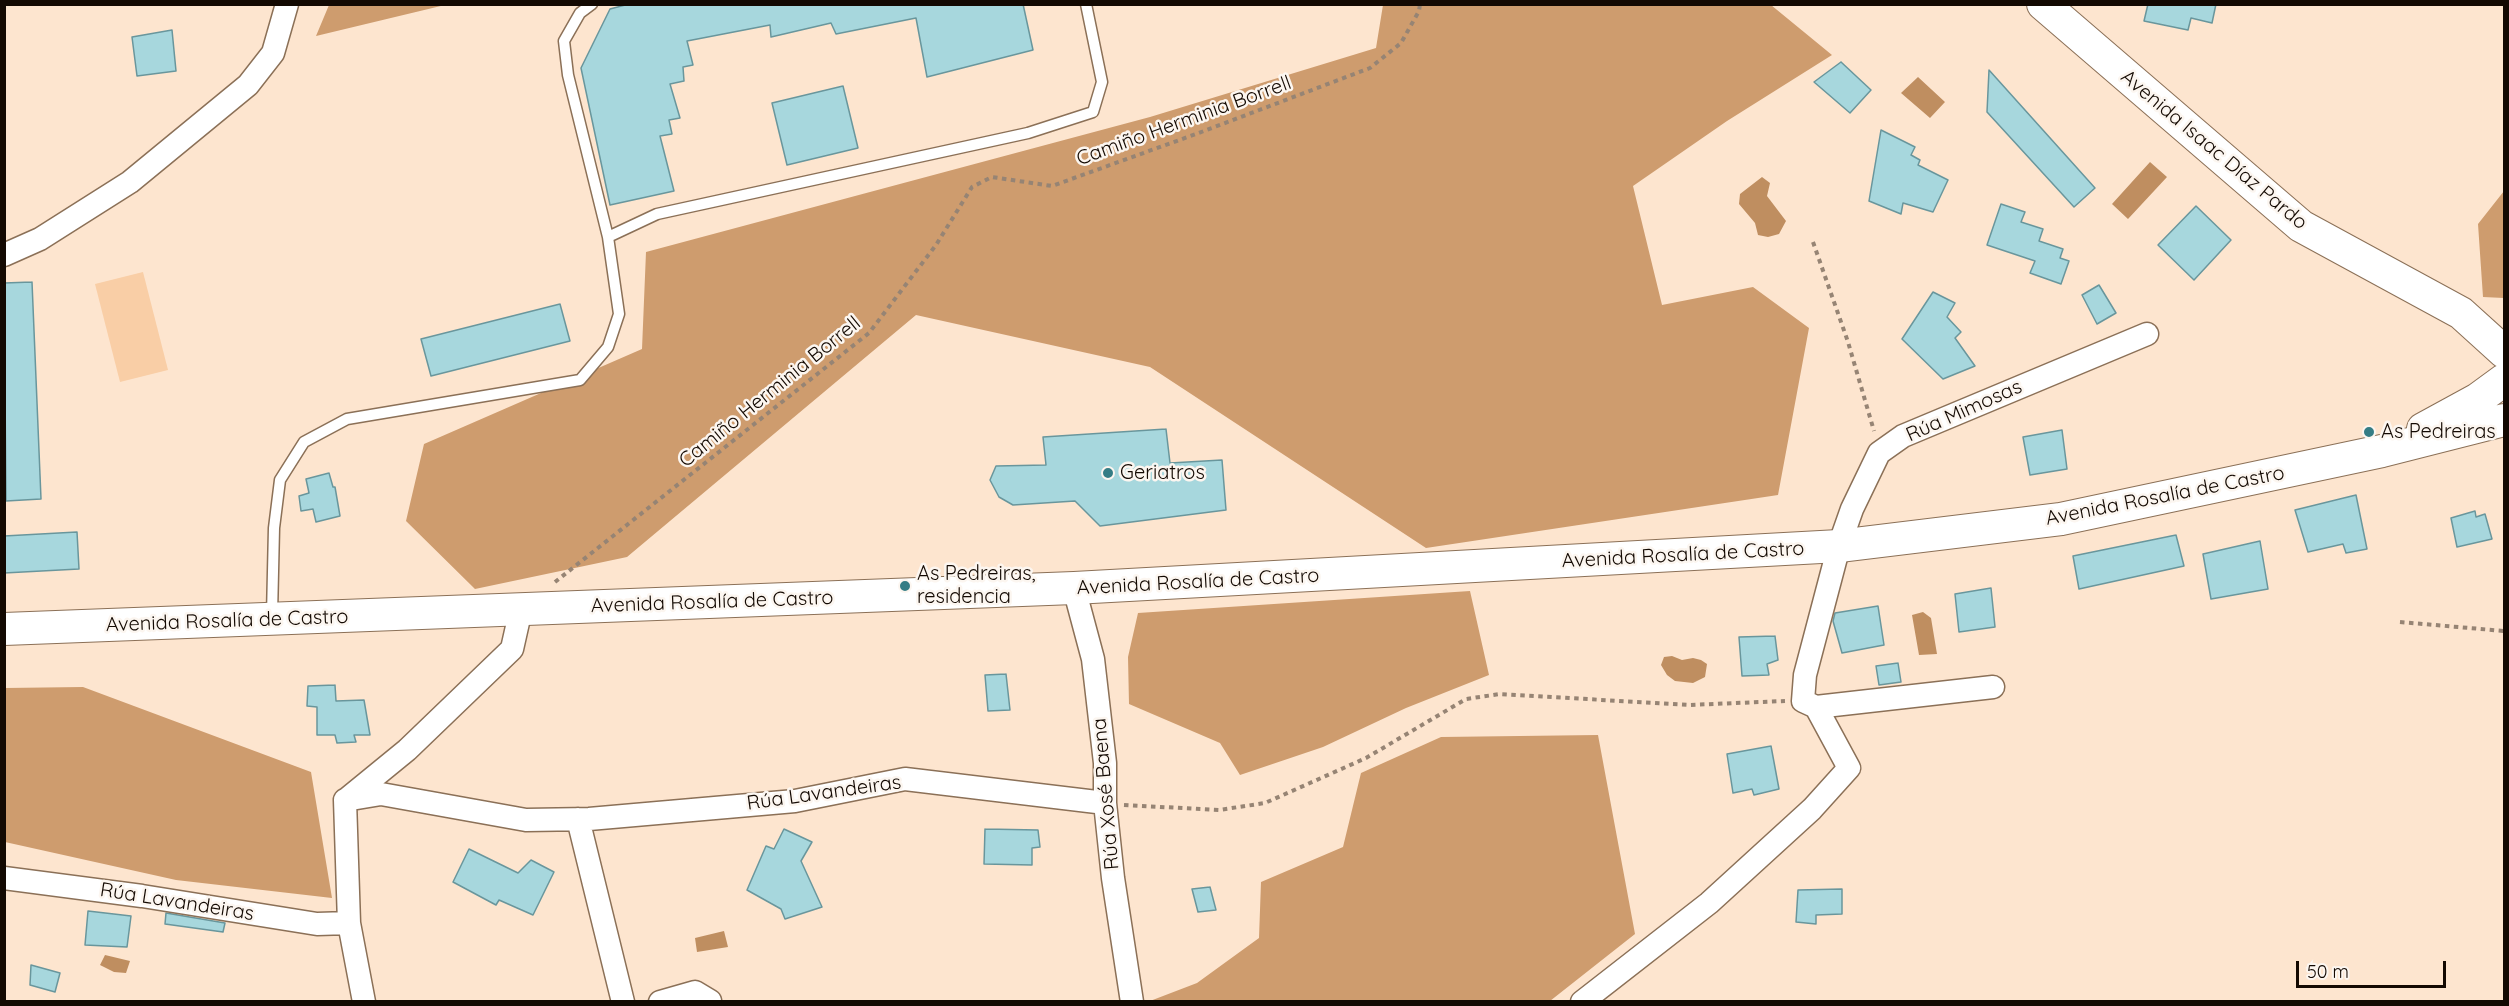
<!DOCTYPE html>
<meta charset="utf-8">
<style>
body{margin:0}
#map{position:relative;width:2509px;height:1006px;overflow:hidden;background:#fde5cf;font-family:Quicksand,sans-serif}
canvas{display:block}
.frame{position:absolute;inset:0;border:6px solid #130902;pointer-events:none}
.scale{position:absolute;left:2296px;top:961px;width:150px;height:27px;box-sizing:border-box;border:3px solid #130902;border-top:0;padding-left:8px;font-size:18px;line-height:21px;white-space:nowrap;color:#130902;-webkit-text-stroke:4px #fcf6f0;paint-order:stroke}
</style>
<div id="map">
<canvas width="2509" height="1006"></canvas>
<div class="frame"></div>
<div class="scale">50 m</div>
</div>
<script>
const ctx = document.querySelector('canvas').getContext('2d');
ctx.lineJoin = 'round';
function fill(path, color) { ctx.fillStyle = color; ctx.fill(path, 'evenodd'); }
const poly = rows => new Path2D(rows.map(r => 'M' + r).join(''));
function stroke(path, color, width, dash) { ctx.strokeStyle = color; ctx.lineWidth = width; ctx.lineCap = dash ? 'butt' : 'round'; ctx.setLineDash(dash || []); ctx.stroke(path); }
function drawText(font, color, halo, rows, align = 'center') {
  ctx.font = font + ' Quicksand,sans-serif'; ctx.lineWidth = 5; ctx.setLineDash([]); ctx.textBaseline = 'middle'; ctx.strokeStyle = halo; ctx.fillStyle = color; for (const [text, x, y, turn = 0] of rows) {
    ctx.save(); ctx.translate(x, y); ctx.rotate((+turn || 0) * Math.PI / 180); ctx.textAlign = isNaN(turn) ? turn : align; if (halo) ctx.strokeText(text, 0, 0); ctx.fillText(text, 0, 0); ctx.restore();
  }
}
const green = poly([
 [143,272,168,370,120,382,95,284]
]);
const forest = poly([
 [329,5,329,4,445,5,316,36],
 [1383,5,1771,5,1832,55,1727,121,1633,186,1662,305,1753,287,1809,328,1778,495,1426,548,1150,367,916,315,627,557,475,589,406,521,424,444,642,349,646,252,1150,117,1376,48],
 [2504,191,2504,298,2483,297,2478,224],
 [1470,591,1489,675,1406,708,1323,747,1240,775,1220,743,1129,704,1128,657,1138,613],
 [83,687,311,772,332,898,176,880,5,842,5,688],
 [1598,735,1635,934,1550,1001,1150,1001,1197,983,1259,938,1261,882,1343,847,1361,773,1441,737]
]);
const water = poly([
 [1918,77,1945,102,1930,118,1901,93],
 [2150,162,2167,177,2128,219,2112,204],
 [1762,177,1770,183,1767,196,1786,221,1779,234,1768,237,1758,235,1755,223,1739,204,1740,194],
 [1923,612,1931,618,1937,654,1919,655,1912,615],
 [1672,656,1682,660,1693,658,1701,660,1707,664,1705,677,1693,683,1675,681,1667,675,1661,665,1664,657],
 [724,931,728,947,697,952,695,938],
 [105,955,130,961,126,973,114,972,100,965]
]);
const building = poly([
 [629,4,1023,4,1033,50,927,77,916,18,836,34,831,23,771,37,770,25,687,41,693,65,683,67,684,81,670,84,680,118,669,120,672,134,660,136,674,191,610,205,581,68,610,9,629,4],
 [2148,4,2216,4,2212,23,2191,18,2188,30,2144,21,2148,4],
 [172,30,176,71,137,76,132,37,172,30],
 [1841,62,1871,90,1850,113,1814,82,1841,62],
 [1989,70,2095,188,2074,207,1987,112,1989,70],
 [843,86,858,148,787,165,772,103,843,86],
 [1881,130,1915,147,1911,155,1920,160,1918,165,1948,180,1933,212,1903,203,1901,214,1869,201,1881,130],
 [2001,204,2025,212,2021,222,2043,229,2039,241,2063,249,2060,258,2069,261,2061,284,2030,273,2035,261,1987,245,2001,204],
 [2196,206,2231,240,2194,280,2158,245,2196,206],
 [32,282,41,499,6,501,4,283,32,282],
 [2099,285,2116,313,2097,324,2082,295,2099,285],
 [1933,292,1955,303,1947,317,1961,332,1955,338,1975,366,1943,379,1902,339,1933,292],
 [560,304,570,341,431,376,421,339,560,304],
 [1166,429,1170,463,1222,460,1226,510,1100,526,1075,501,1013,505,999,497,990,480,996,466,1046,465,1043,437,1166,429],
 [2062,430,2067,469,2030,475,2023,437,2062,430],
 [329,473,333,487,335,487,340,516,316,522,313,509,301,511,299,496,309,493,306,479,329,473],
 [2356,495,2367,549,2346,553,2343,544,2308,552,2295,510,2356,495],
 [2475,511,2476,517,2485,514,2492,539,2457,547,2451,518,2475,511],
 [77,532,79,569,4,573,4,536,77,532],
 [2176,535,2184,566,2079,589,2073,556,2176,535],
 [2260,541,2268,589,2211,599,2203,554,2260,541],
 [1991,588,1995,627,1959,632,1955,594,1991,588],
 [1878,606,1884,645,1842,653,1833,621,1835,613,1878,606],
 [1775,636,1778,660,1767,664,1769,675,1742,676,1739,637,1775,636],
 [1898,663,1901,682,1879,685,1876,666,1898,663],
 [1006,674,1010,710,988,711,985,675,1006,674],
 [335,685,336,701,364,700,370,735,354,735,356,742,337,743,335,735,317,735,317,707,307,706,308,686,335,685],
 [1771,746,1779,789,1754,795,1752,789,1733,793,1727,754,1771,746],
 [784,829,812,842,801,861,822,907,785,919,781,909,747,890,766,846,774,849,784,829],
 [985,829,1038,830,1040,847,1032,848,1032,865,984,864,985,829],
 [469,849,518,873,531,860,554,872,533,915,499,900,496,905,453,882,469,849],
 [1210,887,1216,910,1198,912,1192,889,1210,887],
 [1842,889,1842,914,1816,915,1816,924,1796,922,1798,890,1842,889],
 [88,911,131,916,127,947,85,945,88,911],
 [166,913,225,923,223,932,165,924,166,913],
 [31,965,60,973,55,992,30,985,31,965]
]);
const path = poly([
 [1813,242,1848,342,1874,431],
 [555,582,869,333,936,245,972,187,992,177,1052,186,1196,134,1370,68,1401,43,1419,11,1420,4],
 [2400,622,2504,631],
 [1124,805,1219,810,1265,803,1366,758,1466,699,1500,694,1689,705,1785,701]
]);
const lane = poly([
 [608,237,657,214,1028,133,1093,112,1102,82,1086,4],
 [272,615,274,528,280,480,304,442,347,419,580,380,608,347,619,314,608,237,568,75,564,41,580,13,592,4]
]);
const street = poly([
 [4,255,40,239,130,182,248,85,273,53,287,4],
 [1074,588,1093,659,1105,763,1105,803,1113,878,1132,1002],
 [1816,707,1993,687],
 [347,799,407,750,512,649,521,609],
 [345,800,381,794,526,820,589,819,795,801,905,779,1105,803],
 [345,800,349,923,364,1002],
 [578,819,623,1002],
 [4,878,142,896,317,924,349,923],
 [660,1002,695,992,710,1001],
 [1582,1002,1709,903,1812,809,1849,768,1816,707,1803,701,1805,675,1839,546,1852,509,1879,453,1903,436,2147,334]
]);
const secondary = poly([
 [2043,4,2301,226,2461,313,2504,352],
 [2423,429,2478,399,2504,380],
 [4,629,1074,588,1839,546,2061,519,2382,451,2504,420]
]);
const markers = [
 [2369,432,6,"#357d85"],
 [1108,473,6,"#357d85"],
 [905,586,6,"#357d85"]
];
const streetNames = [
 ["Camiño Herminia Borrell",1184,121,-20],
 ["Avenida Isaac Díaz Pardo",2214,150,40],
 ["Camiño Herminia Borrell",770,392,-39],
 ["Rúa Mimosas",1964,411,-24],
 ["Avenida Rosalía de Castro",2165,496,-11],
 ["Avenida Rosalía de Castro",1683,555,-3],
 ["Avenida Rosalía de Castro",1198,582,-3],
 ["Avenida Rosalía de Castro",712,602,-2],
 ["Avenida Rosalía de Castro",227,621,-2],
 ["Rúa Lavandeiras",824,793,-8],
 ["Rúa Xosé Baena",1106,794,-95],
 ["Rúa Lavandeiras",177,902,9]
];
const poiNames = [
 ["As Pedreiras",2381,432],
 ["Geriatros",1120,473],
 ["As Pedreiras,",917,574],
 ["residencia",917,597]
];
fill(green, '#f9cea6');
fill(forest, '#ce9c6e');
fill(water, '#bf8e60');
fill(building, '#a7d7dd');
stroke(building, '#69969c', 1.5);
stroke(lane, '#8b7057', 13);
stroke(street, '#8b7057', 25);
stroke(secondary, '#8b7057', 34);
stroke(path, '#968474', 4, [4.5, 4.5]);
stroke(lane, '#fff', 10);
stroke(street, '#fff', 22);
stroke(secondary, '#fff', 32);
for (const [x, y, r, color] of markers) { const dot = new Path2D(); dot.arc(x, y, r, 0, 2 * Math.PI); ctx.fillStyle = color; ctx.fill(dot); stroke(dot, '#fcf6f0', 2); }
drawText('20px', '#130902', '#fcf6f0', streetNames);
drawText('20px', '#130902', '#fcf6f0', poiNames, 'left');
</script>
